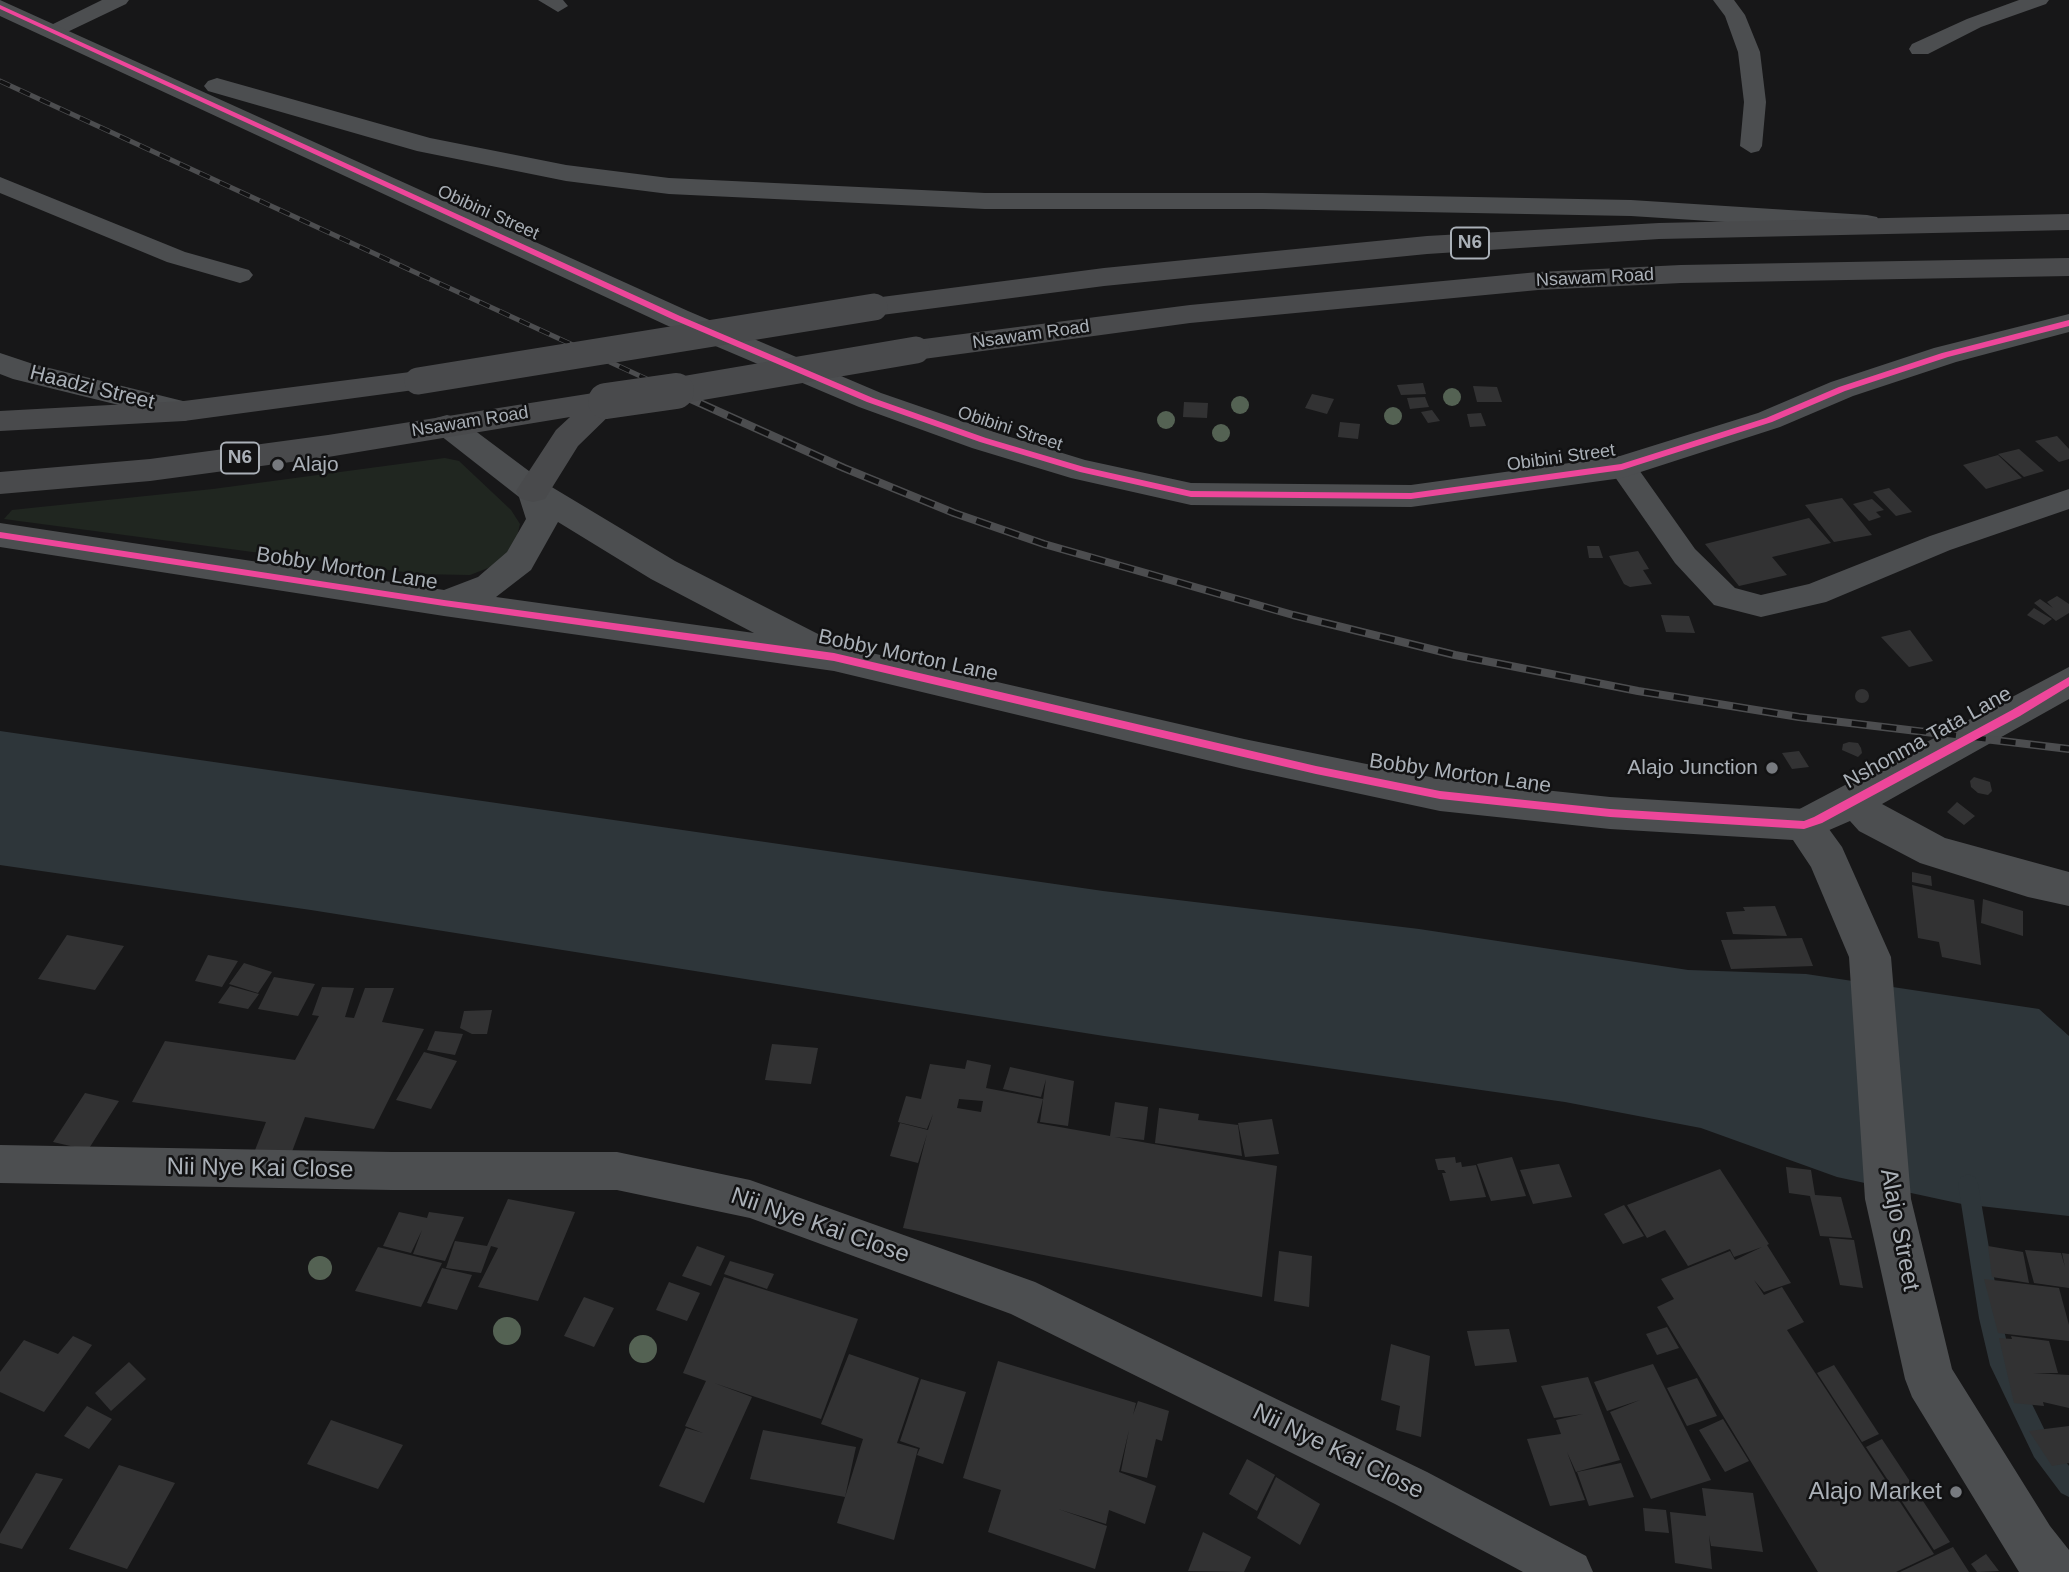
<!DOCTYPE html>
<style>
body{margin:0}
canvas{display:block;background:#171718}
</style>
<canvas width="2069" height="1572"></canvas>
<script>
const ctx = document.querySelector('canvas').getContext('2d');
ctx.lineJoin = 'round';
function fill(path, color) { ctx.fillStyle = color; ctx.fill(path, 'evenodd'); }
const poly = rows => new Path2D(rows.map(r => 'M' + r).join(''));
function stroke(path, color, width, dash) { ctx.strokeStyle = color; ctx.lineWidth = width; ctx.lineCap = dash ? 'butt' : 'round'; ctx.setLineDash(dash || []); ctx.stroke(path); }
function drawText(font, color, halo, rows, align = 'center') {
  ctx.font = font + ' Helvetica,sans-serif'; ctx.lineWidth = 5; ctx.setLineDash([]); ctx.textBaseline = 'middle'; ctx.strokeStyle = halo; ctx.fillStyle = color; for (const [text, x, y, turn = 0] of rows) {
    ctx.save(); ctx.translate(x, y); ctx.rotate((+turn || 0) * Math.PI / 180); ctx.textAlign = isNaN(turn) ? turn : align; if (halo) ctx.strokeText(text, 0, 0); ctx.fillText(text, 0, 0); ctx.restore();
  }
}
const green = poly([
 [445,458,459,461,511,510,520,524,514,548,493,566,470,575,419,574,4,519,12,510,213,489]
]);
const water = poly([
 [0,731,1103,891,1419,929,1688,970,1806,974,2039,1009,2069,1036,2069,1216,1962,1204,1837,1177,1701,1128,1565,1102,1104,1036,311,910,0,865]
]);
const stream = poly([
 [1968,1174,1975,1177,1978,1184,2001,1318,2012,1363,2050,1441,2069,1466,2069,1497,2061,1493,2034,1457,1990,1365,1979,1318,1958,1184,1961,1177,1968,1174]
]);
const building = poly([
 [1423,383,1426,394,1401,395,1397,385],
 [1473,386,1497,387,1502,402,1477,402],
 [1312,394,1334,399,1327,414,1305,408],
 [1425,397,1429,407,1410,409,1407,398],
 [1184,402,1208,403,1207,418,1183,417],
 [1432,410,1440,421,1428,423,1421,412],
 [1481,413,1486,426,1470,427,1467,414],
 [1340,422,1360,424,1358,439,1338,437],
 [2057,436,2069,449,2069,459,2059,462,2035,441],
 [2019,449,2044,471,2024,477,1998,454],
 [1998,455,2022,478,1986,489,1963,465],
 [1889,488,1912,512,1896,516,1873,492],
 [1842,498,1872,535,1834,542,1805,505],
 [1872,499,1884,510,1876,512,1881,517,1869,521,1853,504],
 [1809,518,1831,543,1772,557,1787,575,1739,586,1705,544],
 [1587,546,1599,546,1603,558,1589,558],
 [1638,551,1649,569,1643,570,1652,584,1630,587,1624,584,1609,556],
 [2057,596,2069,604,2069,613,2056,621,2034,603,2040,599,2053,608,2047,602],
 [2034,608,2052,619,2044,625,2027,615],
 [1661,615,1689,616,1695,633,1666,632],
 [1910,630,1933,661,1909,667,1881,637],
 '1855 696a7 7 0 1 1 14 0a7 7 0 1 1-14 0Z',
 [1849,742,1858,743,1861,748,1862,753,1858,757,1842,750,1843,744],
 [1799,751,1809,767,1792,769,1782,753],
 [1974,777,1990,782,1992,791,1988,795,1978,793,1971,787,1970,781],
 [1957,802,1975,816,1964,825,1947,812],
 [1912,872,1931,876,1932,886,1912,882],
 [1912,885,1974,900,1981,965,1942,957,1939,942,1918,938],
 [1983,899,2023,911,2023,936,1981,923],
 [1775,906,1787,936,1733,934,1726,912,1745,911,1743,907],
 [67,935,124,946,95,990,38,979],
 [1802,938,1813,966,1731,969,1721,940],
 [208,955,238,961,222,987,195,981],
 [244,963,272,972,258,993,229,984],
 [274,977,315,984,298,1016,258,1009],
 [230,986,259,994,248,1009,218,1003],
 [322,987,354,988,345,1017,354,1018,365,988,394,988,382,1022,424,1029,374,1129,305,1117,287,1165,250,1163,266,1122,132,1102,165,1041,295,1060,319,1016,312,1015],
 [492,1010,487,1034,472,1034,460,1028,464,1011],
 [435,1031,463,1034,455,1055,427,1050],
 [772,1044,818,1048,811,1084,765,1080],
 [424,1052,457,1061,431,1109,396,1100],
 [967,1060,991,1065,986,1088,1043,1099,1037,1123,1110,1136,1115,1102,1148,1107,1144,1140,1114,1137,1277,1166,1262,1297,903,1228,927,1134,918,1163,890,1156,900,1123,928,1130,933,1114,927,1129,898,1122,906,1096,921,1099,930,1064,965,1069],
 [959,1099,983,1101,981,1112,957,1108],
 [1010,1067,1074,1081,1068,1126,1040,1122,1046,1079,1041,1097,1003,1089],
 [85,1093,119,1101,88,1150,53,1142],
 [1159,1108,1199,1114,1198,1120,1238,1125,1242,1156,1155,1143],
 [1272,1119,1279,1154,1245,1157,1238,1123],
 [1455,1157,1456,1163,1461,1162,1462,1167,1476,1165,1486,1197,1450,1201,1442,1173,1446,1173,1444,1170,1438,1170,1435,1159],
 [1512,1157,1526,1196,1491,1201,1477,1164],
 [1559,1164,1572,1197,1533,1204,1520,1170],
 [1786,1167,1811,1170,1815,1195,1841,1197,1852,1238,1820,1236,1810,1196,1789,1193],
 [1720,1169,1769,1244,1767,1245,1791,1283,1764,1292,1754,1280,1764,1295,1782,1287,1804,1322,1787,1330,1934,1554,1896,1572,1818,1572,1657,1307,1674,1299,1661,1279,1730,1251,1735,1260,1762,1247,1734,1257,1730,1249,1688,1266,1665,1230,1647,1238,1627,1205],
 [508,1199,575,1212,538,1301,478,1287,498,1248,491,1246,481,1273,446,1268,455,1241,487,1246],
 [1624,1205,1644,1236,1623,1244,1604,1214],
 [399,1212,427,1218,429,1212,464,1217,445,1261,413,1254,422,1230,411,1253,383,1246],
 [1829,1238,1854,1240,1863,1288,1840,1285],
 [697,1246,725,1256,711,1286,682,1276],
 [1988,1246,2023,1252,2029,1283,1992,1277],
 [378,1247,442,1263,421,1307,355,1291],
 [2025,1250,2061,1253,2065,1267,2062,1253,2069,1254,2069,1288,2034,1283],
 [1279,1251,1312,1256,1309,1307,1274,1301],
 [730,1261,774,1274,767,1289,724,1274],
 [442,1268,472,1275,457,1310,427,1303],
 [724,1277,858,1319,821,1419,714,1383,752,1397,704,1503,659,1486,686,1428,703,1433,685,1426,706,1381,683,1373],
 [1984,1279,2059,1288,2069,1325,2069,1341,1998,1333],
 [669,1282,700,1293,687,1321,656,1310],
 [584,1297,614,1308,594,1347,564,1336],
 [1667,1327,1679,1348,1657,1355,1646,1334],
 [1509,1329,1517,1362,1475,1366,1467,1331],
 [73,1336,92,1345,44,1412,0,1392,0,1372,24,1340,58,1354],
 [2011,1336,2049,1341,2058,1373,2033,1373,2069,1375,2069,1408,2043,1402,2044,1406,2014,1403,1999,1338,2012,1339],
 [1391,1344,1430,1356,1421,1437,1396,1430,1400,1406,1381,1400],
 [849,1354,919,1378,897,1443,918,1449,894,1540,837,1523,863,1439,821,1424],
 [998,1361,1136,1403,1133,1415,1138,1401,1169,1411,1162,1441,1156,1439,1147,1478,1121,1471,1129,1430,1119,1472,1156,1486,1145,1524,1109,1510,1106,1524,1058,1509,1107,1526,1095,1569,988,1532,1001,1490,963,1478],
 [129,1362,146,1379,111,1411,95,1393],
 [1653,1364,1711,1480,1651,1499,1610,1412,1640,1400,1607,1411,1594,1382],
 [1834,1365,1879,1434,1862,1442,1817,1373],
 [1588,1377,1620,1460,1576,1472,1567,1452,1585,1500,1550,1506,1527,1439,1561,1434,1556,1420,1583,1414,1554,1418,1541,1386],
 [1697,1378,1717,1416,1687,1426,1667,1388],
 [921,1379,966,1392,943,1464,917,1455,920,1448,900,1441],
 [87,1406,112,1419,89,1449,64,1436],
 [1723,1419,1749,1461,1725,1472,1699,1430],
 [331,1420,403,1445,378,1489,307,1464],
 [2069,1426,2069,1463,2052,1466,2029,1431],
 [763,1430,856,1447,845,1497,750,1479],
 [1882,1439,1950,1542,1934,1550,1866,1447],
 [1247,1459,1275,1475,1257,1511,1229,1494],
 [1621,1463,1634,1497,1589,1506,1577,1472],
 [119,1465,175,1483,127,1569,69,1549],
 [36,1473,63,1479,22,1549,0,1543,0,1534],
 [1276,1477,1320,1504,1300,1545,1257,1518],
 [1702,1488,1753,1493,1763,1552,1711,1546,1709,1535,1712,1569,1675,1563,1670,1512,1706,1516],
 [1643,1508,1666,1510,1669,1533,1645,1531],
 [1203,1532,1251,1557,1244,1572,1188,1571],
 [1953,1547,1969,1572,1900,1572],
 [1986,1554,1999,1571,1977,1572,1971,1564]
]);
const service = poly([
 [102,0,129,0,126,4,61,35,54,37,43,31,47,27,102,0],
 [538,0,563,0,568,6,558,12,538,0],
 [1713,0,1734,0,1745,15,1760,52,1766,102,1762,146,1759,151,1751,153,1740,146,1744,102,1738,52,1725,16,1713,0],
 [2019,0,2049,0,2046,4,1981,27,1928,54,1912,54,1909,49,1912,44,1967,19,2019,0],
 [0,177,185,252,249,270,253,275,249,280,240,283,167,262,0,193,0,177],
 [1622,458,1632,460,1695,549,1735,588,1761,595,1809,584,1930,536,2069,489,2069,509,1950,550,1826,602,1761,617,1714,605,1675,563,1608,467,1612,460,1622,458],
 [0,1145,392,1152,617,1152,750,1180,1035,1282,1427,1472,1586,1556,1593,1572,1523,1572,1395,1504,1011,1314,750,1218,617,1190,392,1190,0,1183,0,1145]
]);
const minor = poly([
 [0,353,33,364,195,404,200,411,195,418,184,421,13,379,0,374,0,353],
 [2069,667,2069,699,1882,804,1945,838,2069,872,2069,906,2028,897,1920,863,1859,831,1850,821,1804,841,1790,836,1784,825,1790,814,2069,667]
]);
const tertiary = poly([
 [0,0,688,311,881,393,994,432,1085,460,1191,483,1411,485,1620,456,1758,413,1831,382,1934,348,2069,314,2069,332,1956,362,1853,396,1780,427,1622,478,1411,507,1191,505,1071,478,972,448,859,407,666,325,0,16,0,0],
 [217,78,430,138,566,165,669,178,985,193,1263,193,1631,200,1867,215,1877,217,1881,223,1877,229,1867,231,1631,216,1263,209,985,209,669,194,566,181,417,151,208,91,204,86,208,81,217,78],
 [447,415,458,418,545,483,675,561,820,635,824,642,1244,739,1440,779,1610,797,1804,809,1818,814,1842,847,1891,957,1911,1199,1952,1369,2050,1526,2069,1550,2069,1572,2019,1572,1912,1397,1905,1379,1865,1199,1849,957,1811,867,1793,840,1610,829,1440,811,1244,769,834,671,444,616,0,547,0,523,444,590,478,577,507,552,526,519,519,497,436,432,431,425,436,418,447,415],
 [558,522,651,579,754,633,496,597,531,570,558,522]
]);
const trunk = poly([
 [2069,214,2069,230,1659,239,1427,254,1104,286,874,316,864,313,859,307,864,301,874,298,1104,268,1427,236,1659,223,2069,214],
 [2069,258,2069,276,1681,283,1538,290,1190,323,916,360,905,357,901,350,905,343,916,340,1190,305,1538,272,1681,265,2069,258],
 [418,371,429,374,433,381,429,388,184,421,0,431,0,411,184,401,418,371],
 [606,391,617,394,622,401,617,408,578,446,545,499,533,502,521,499,516,491,556,430,570,417,328,457,150,481,0,494,0,472,150,459,328,435,606,391]
]);
const railFar1 = poly([
 [0,81,677,393]
]);
const rail = poly([
 [673,391,844,468,954,513,1044,544,1293,615,1455,655,1638,691,1799,717,2069,749]
]);
const trunkBridgeFar1 = poly([
 [418,381,874,307],
 [664,393,916,350]
]);
const trunkBridge = poly([
 [606,401,676,391]
]);
const cycleway = poly([
 [0,5,680,316,873,398,986,438,1084,467,1191,491,1411,493,1621,464,1766,418,1839,387,1942,353,2069,320,2069,326,1948,357,1845,391,1772,422,1622,470,1411,499,1191,497,1080,472,980,442,867,402,674,320,0,9,0,5],
 [0,532,444,600,834,653,1316,766,1440,791,1610,809,1804,821,1814,817,2012,710,2069,677,2069,686,2020,716,1822,823,1804,829,1610,817,1440,799,1316,774,834,661,444,606,0,538,0,532]
]);
const trees = [
 [1452,397,9],
 [1240,405,9],
 [1393,416,9],
 [1166,420,9],
 [1221,433,9],
 [320,1268,12],
 [507,1331,14],
 [643,1349,14]
];
const markers = [
 [278,465,7,"#777a7f"],
 [1772,768,7,"#777a7f"],
 [1956,1492,7,"#777a7f"]
];
const farStreetnames = [
 ["Obibini Street",488,213,24],
 ["Nsawam Road",1595,278,-3],
 ["Nsawam Road",1031,335,-8],
 ["Nsawam Road",470,422,-9],
 ["Obibini Street",1010,429,18],
 ["Obibini Street",1561,458,-8]
];
const shields = [
 [1470,243,38],
 [240,458,38]
];
const shieldNames = [
 ["N6",1470,243],
 ["N6",240,458]
];
const streetNames = [
 ["Haadzi Street",92,388,14],
 ["Bobby Morton Lane",347,569,9],
 ["Bobby Morton Lane",908,656,12],
 ["Nshonma Tata Lane",1928,738,-29],
 ["Bobby Morton Lane",1460,774,8]
];
const poiNames = [
 ["Alajo",292,465],
 ["Alajo Junction",1758,768,"right"]
];
const nearStreetnames = [
 ["Nii Nye Kai Close",260,1169,1],
 ["Nii Nye Kai Close",820,1226,19],
 ["Alajo Street",1899,1230,79],
 ["Nii Nye Kai Close",1338,1452,26]
];
const nearPoinames = [
 ["Alajo Market",1942,1492]
];
fill(green, '#202620');
fill(water, '#2e363a');
fill(stream, '#2e363a');
fill(building, '#323233');
fill(service, '#4c4e50');
fill(minor, '#4c4e50');
fill(tertiary, '#4c4e50');
fill(trunk, '#494a4c');
stroke(railFar1, '#4c4d4f', 5);
stroke(rail, '#4c4d4f', 8);
stroke(railFar1, '#121213', 3.5, [11]);
stroke(rail, '#121213', 5, [15]);
stroke(trunkBridgeFar1, '#494a4c', 27);
stroke(trunkBridge, '#494a4c', 36);
fill(cycleway, '#ed469a');
ctx.fillStyle = '#546253';
for (const [x, y, r] of trees) { ctx.beginPath(); ctx.arc(x, y, r, 0, 2 * Math.PI); ctx.fill(); }
for (const [x, y, r, color] of markers) { const dot = new Path2D(); dot.arc(x, y, r, 0, 2 * Math.PI); ctx.fillStyle = color; ctx.fill(dot); stroke(dot, '#121213', 2.5); }
drawText('18px', '#aab0b7', '#121213', farStreetnames);
for (const [x, y, w] of shields) { const box = new Path2D(); box.roundRect(x - w / 2, y - 15.5, w, 31, 5); ctx.fillStyle = '#121213'; ctx.fill(box); stroke(box, '#aab0b7', 2); }
drawText('bold 19px', '#aab0b7', null, shieldNames);
drawText('21px', '#aab0b7', '#121213', streetNames);
drawText('21px', '#aab0b7', '#121213', poiNames, 'left');
drawText('24px', '#aab0b7', '#121213', nearStreetnames);
drawText('24px', '#aab0b7', '#121213', nearPoinames, 'right');
</script>
